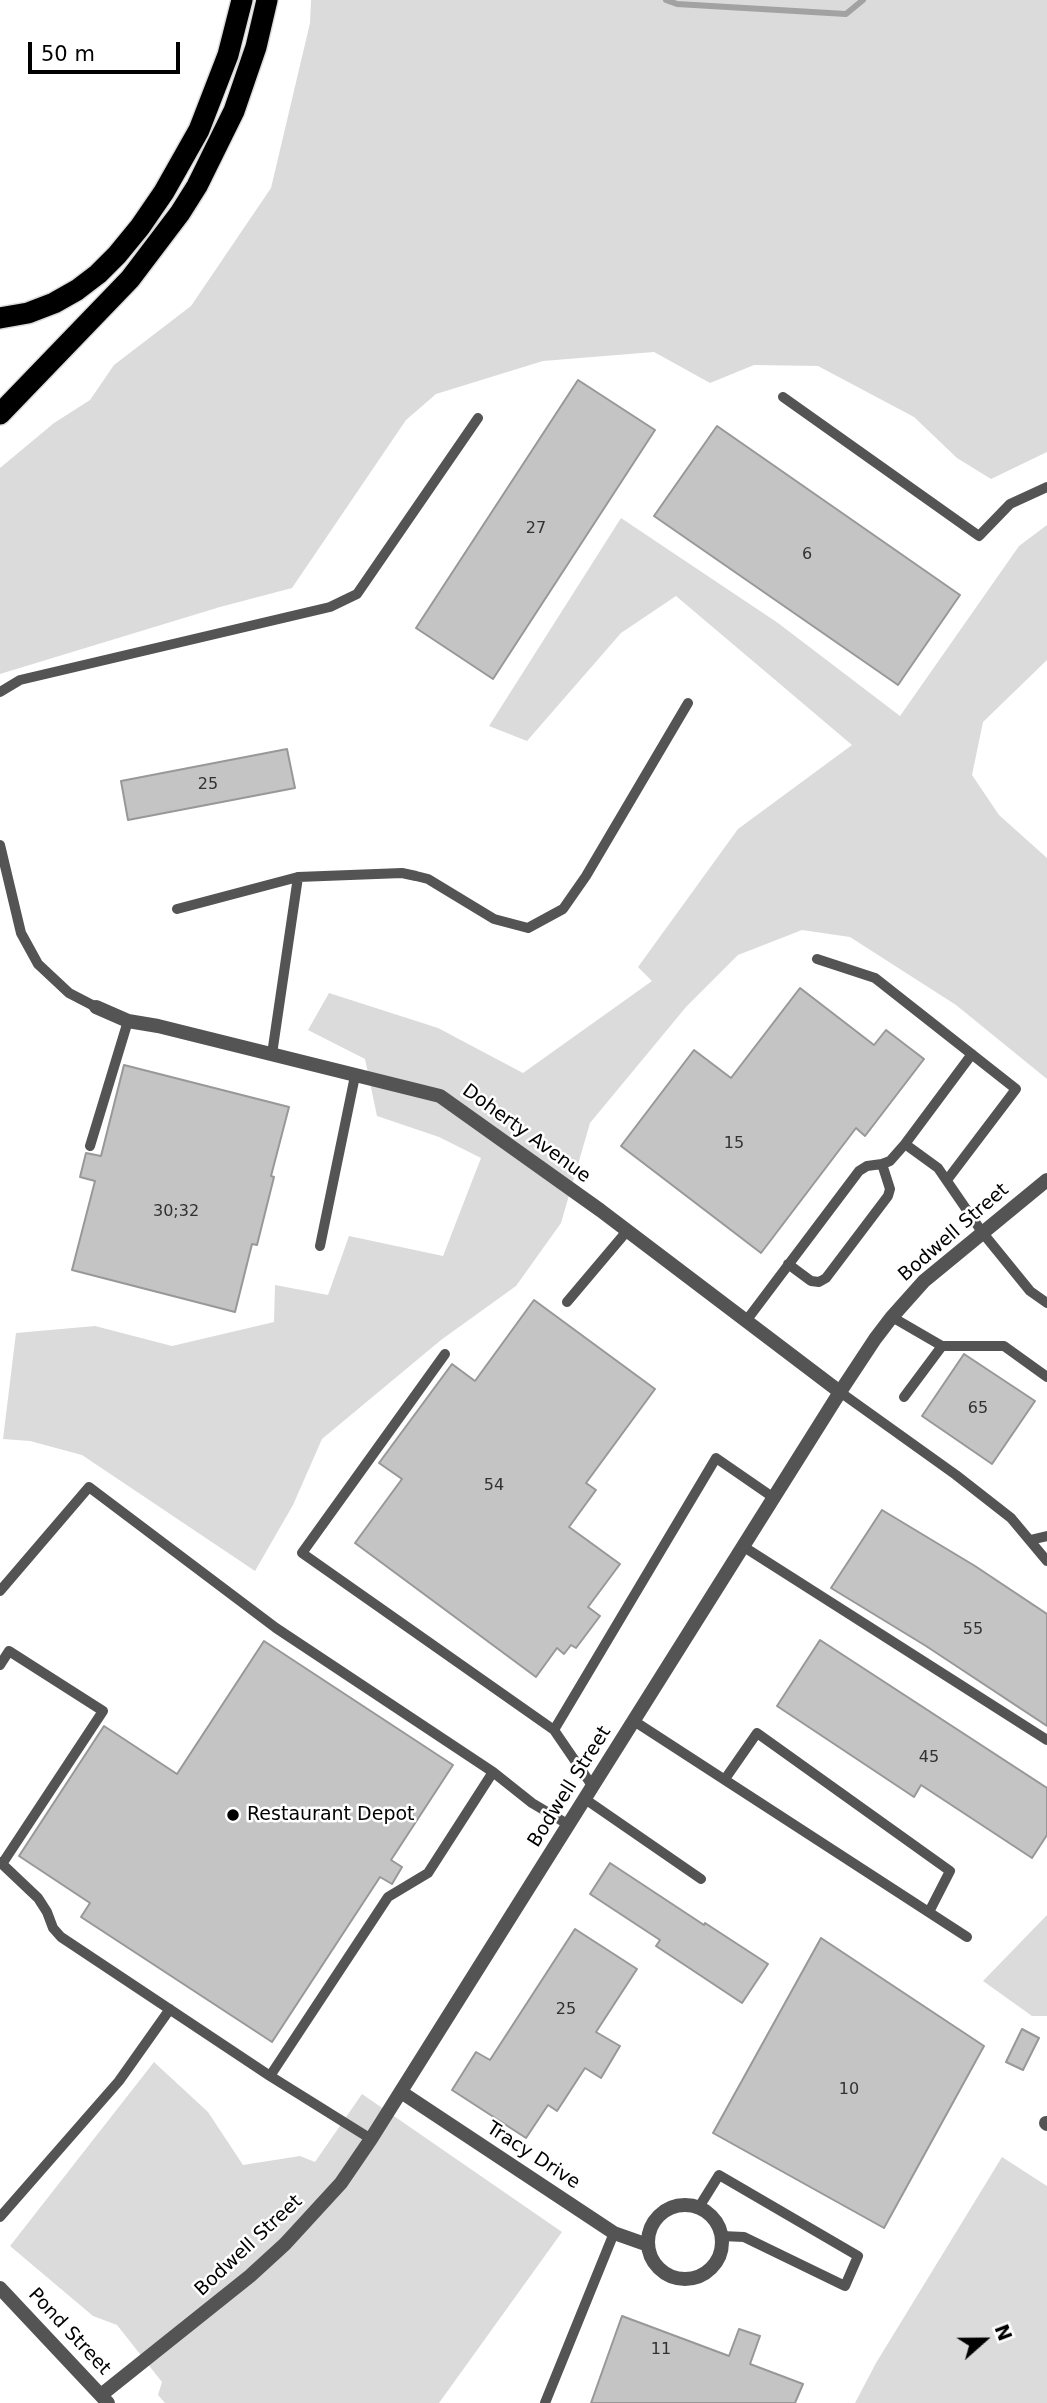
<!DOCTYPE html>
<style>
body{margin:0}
#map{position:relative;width:1047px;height:2403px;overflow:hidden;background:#fff;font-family:"DejaVu Sans",sans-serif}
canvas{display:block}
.north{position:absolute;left:949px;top:2305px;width:70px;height:70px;-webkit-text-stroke:5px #fff;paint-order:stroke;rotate:69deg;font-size:19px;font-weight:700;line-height:28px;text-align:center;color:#000}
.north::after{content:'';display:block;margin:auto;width:24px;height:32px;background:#000;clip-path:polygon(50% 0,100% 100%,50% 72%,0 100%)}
.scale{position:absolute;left:28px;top:42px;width:152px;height:32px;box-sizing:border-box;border:4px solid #000;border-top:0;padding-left:9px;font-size:21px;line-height:24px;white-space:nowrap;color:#000;-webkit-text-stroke:5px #fff;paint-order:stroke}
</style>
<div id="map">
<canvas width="1047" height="2403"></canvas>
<div class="north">N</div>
<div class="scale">50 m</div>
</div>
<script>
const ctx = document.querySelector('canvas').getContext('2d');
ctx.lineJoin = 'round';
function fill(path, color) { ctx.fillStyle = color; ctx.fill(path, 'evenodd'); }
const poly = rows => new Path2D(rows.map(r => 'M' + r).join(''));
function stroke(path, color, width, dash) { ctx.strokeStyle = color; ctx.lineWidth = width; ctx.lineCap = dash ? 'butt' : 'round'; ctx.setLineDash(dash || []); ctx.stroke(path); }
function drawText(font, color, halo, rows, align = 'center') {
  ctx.font = font + ' "DejaVu Sans",sans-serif'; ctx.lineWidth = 5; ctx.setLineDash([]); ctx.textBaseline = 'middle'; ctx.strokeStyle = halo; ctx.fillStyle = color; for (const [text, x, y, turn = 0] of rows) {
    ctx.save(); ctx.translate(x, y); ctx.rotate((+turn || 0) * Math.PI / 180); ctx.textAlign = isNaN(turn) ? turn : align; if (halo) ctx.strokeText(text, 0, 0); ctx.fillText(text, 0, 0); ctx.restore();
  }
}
const green = poly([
 [311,0,1047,0,1047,452,991,479,957,458,914,417,818,366,754,365,710,383,654,352,543,361,436,394,406,420,292,588,220,607,0,674,0,468,54,423,90,400,114,365,191,306,271,188,310,23],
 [621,518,778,623,900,716,1019,546,1047,525,1047,660,983,722,972,775,999,815,1047,858,1047,1079,956,1005,850,937,802,930,738,955,686,1007,590,1123,561,1223,516,1286,441,1340,322,1439,293,1505,255,1571,82,1455,30,1441,3,1439,16,1333,95,1326,172,1346,274,1322,275,1285,328,1295,349,1236,443,1256,481,1158,439,1137,377,1116,365,1059,308,1030,329,993,438,1028,523,1073,652,981,638,967,738,829,852,745,676,596,621,633,527,741,489,726],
 [1047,1915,1047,2016,1032,2016,983,1981],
 [154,2062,208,2112,243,2165,300,2156,315,2162,362,2094,562,2232,439,2403,165,2403,158,2395,162,2382,117,2325,93,2316,10,2246],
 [1002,2157,1047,2186,1047,2403,855,2403,876,2363]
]);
const stream = poly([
 [666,0,677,4,846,14,863,0]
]);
const building = poly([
 [578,380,655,430,493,679,416,628,578,380],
 [717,426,960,595,898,685,654,516,717,426],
 [287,749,295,788,128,820,121,781,287,749],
 [800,988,874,1045,886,1030,924,1059,865,1136,856,1128,761,1253,621,1146,694,1050,731,1078,800,988],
 [124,1065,289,1107,271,1176,274,1177,257,1245,252,1244,235,1312,72,1270,95,1181,80,1177,86,1153,101,1156,124,1065],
 [534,1300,655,1389,586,1483,596,1490,569,1527,620,1564,588,1607,600,1616,576,1648,571,1645,564,1654,557,1648,536,1677,355,1543,402,1479,379,1463,452,1364,475,1381,534,1300],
 [964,1354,1035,1401,992,1464,922,1416,964,1354],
 [882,1510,975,1566,1047,1614,1047,1726,926,1646,831,1588,882,1510],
 [820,1640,1047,1788,1047,1835,1032,1858,921,1785,914,1797,777,1706,820,1640],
 [264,1641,453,1765,391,1860,402,1867,392,1884,380,1877,272,2042,81,1917,90,1903,19,1856,104,1726,177,1774,264,1641],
 [610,1863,704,1925,705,1923,768,1964,742,2003,656,1946,660,1940,590,1894,610,1863],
 [575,1929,637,1969,596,2032,620,2046,601,2078,585,2068,557,2111,548,2105,526,2138,452,2090,476,2052,490,2060,575,1929],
 [821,1938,984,2046,884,2228,713,2133,821,1938],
 [1022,2029,1039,2038,1023,2070,1006,2062,1022,2029],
 [622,2316,729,2356,739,2329,760,2336,750,2364,803,2384,795,2403,591,2403,622,2316]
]);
const service = poly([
 [783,397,979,536,1010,504,1047,487],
 [0,692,20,680,330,607,357,594,478,418],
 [0,845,21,933,38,964,69,993,96,1007],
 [177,909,298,877],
 [817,959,875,978,1016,1089,947,1180],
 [272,1054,298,877,402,873,416,876,428,879,494,919,528,928,563,909,586,876,688,703],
 [905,1144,972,1054],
 [90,1146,128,1021],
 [320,1246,355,1076],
 [788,1264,811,1281,819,1282,826,1278,888,1196,890,1189,882,1164],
 [567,1302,627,1231],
 [892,1317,942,1346,1004,1346,1047,1377],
 [746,1321,859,1171,867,1166,882,1164,890,1161,905,1144,938,1168,982,1232,1030,1291,1047,1303],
 [445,1354,302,1553,554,1730,593,1787],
 [840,1392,956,1475,1011,1518,1047,1561],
 [904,1397,942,1346],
 [1030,1540,1047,1536],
 [744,1547,1047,1740],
 [0,1591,89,1487,276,1628,493,1772,532,1803,569,1825],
 [0,1665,9,1651,103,1711,2,1864],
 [634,1721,967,1937],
 [554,1730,716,1458,774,1498],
 [725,1779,757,1733,950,1871,929,1912],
 [585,1799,701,1879],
 [0,1862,38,1898,47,1912,53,1928,61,1937,270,2076,371,2139],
 [270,2076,388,1897,428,1873,493,1772],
 [699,2207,719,2175,858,2256,845,2286,744,2237,722,2236],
 [0,2217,119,2081,170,2009],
 [545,2403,614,2233]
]);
const minor = poly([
 [96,1007,128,1021,158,1026,440,1096,600,1210,840,1392],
 [401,2092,614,2233,648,2245],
 [1046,2123,1047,2124],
 '648 2242a37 37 0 1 1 74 0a37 37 0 1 1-74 0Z'
]);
const tertiary = poly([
 [0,2288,108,2403],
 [101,2395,250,2276,285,2244,341,2183,371,2139,840,1392,875,1339,891,1318,924,1281,1047,1180]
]);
const motorway = poly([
 [0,318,28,313,54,303,77,290,98,274,117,255,140,227,164,192,199,130,228,55,242,0],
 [0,414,130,279,180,213,197,186,234,111,256,47,267,0]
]);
const markers = [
 [233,1815,7,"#000"]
];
const numberNames = [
 ["27",536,529],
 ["6",807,555],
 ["25",208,785],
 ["15",734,1144],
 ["30;32",176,1212],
 ["65",978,1409],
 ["54",494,1486],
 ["55",973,1630],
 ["45",929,1758],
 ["25",566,2010],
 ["10",849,2090],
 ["11",661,2350]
];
const streetNames = [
 ["Doherty Avenue",526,1134,36],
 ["Bodwell Street",954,1233,-41],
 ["Bodwell Street",570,1787,-58],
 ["Tracy Drive",533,2156,33],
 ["Bodwell Street",249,2246,-43],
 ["Pond Street",69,2332,47]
];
const poiNames = [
 ["Restaurant Depot",247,1815]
];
fill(green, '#dbdbdb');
stroke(stream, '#a2a2a2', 6);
fill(building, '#c4c4c4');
stroke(building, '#989898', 2);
stroke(motorway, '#dbdbdb', 24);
stroke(service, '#545454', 10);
stroke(minor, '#545454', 14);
stroke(tertiary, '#545454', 14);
stroke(motorway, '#000', 21);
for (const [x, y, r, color] of markers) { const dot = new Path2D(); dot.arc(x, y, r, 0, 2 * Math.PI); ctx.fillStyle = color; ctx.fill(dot); stroke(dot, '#fff', 2.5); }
drawText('16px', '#313131', null, numberNames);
drawText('19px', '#000', '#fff', streetNames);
drawText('19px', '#000', '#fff', poiNames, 'left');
</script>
